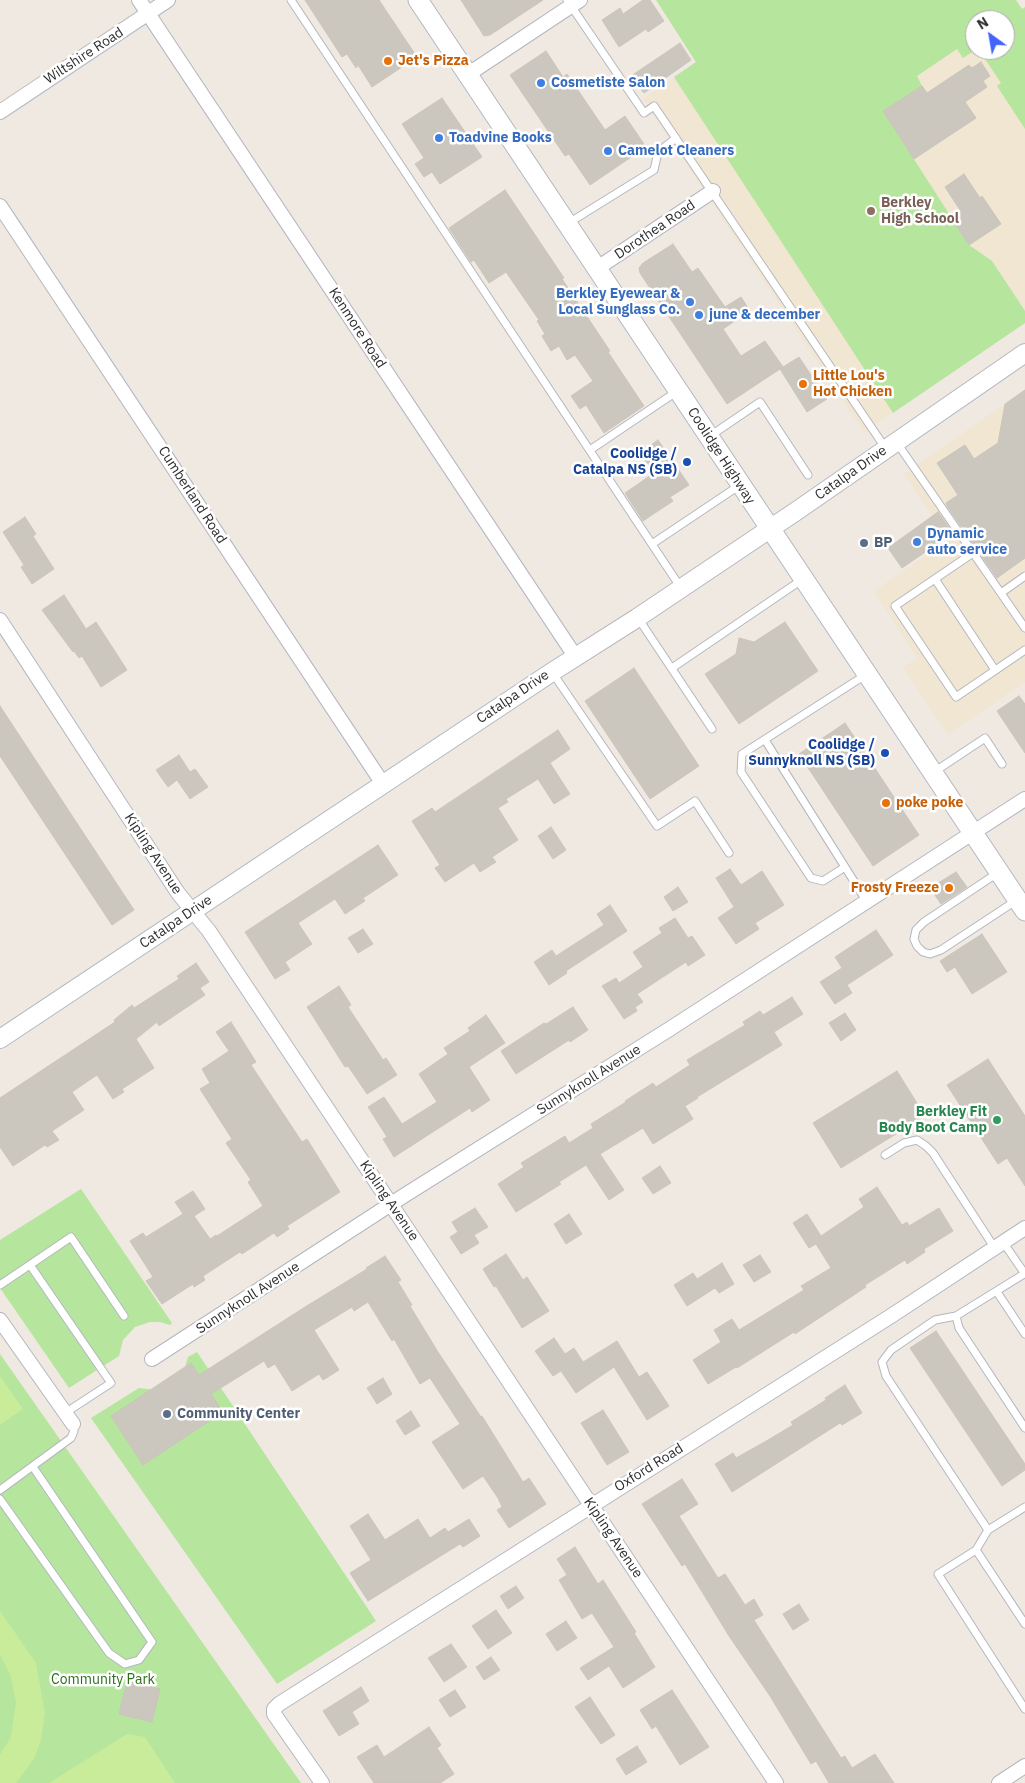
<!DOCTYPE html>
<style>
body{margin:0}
#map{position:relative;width:1025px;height:1783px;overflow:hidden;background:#efe9e1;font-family:"IBM Plex Sans",sans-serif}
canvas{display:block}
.north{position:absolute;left:965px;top:10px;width:50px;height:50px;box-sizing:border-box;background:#fff;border:1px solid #ababab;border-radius:50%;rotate:328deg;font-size:14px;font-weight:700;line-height:20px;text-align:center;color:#2e2e2e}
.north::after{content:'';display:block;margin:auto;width:18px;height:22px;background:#4264fb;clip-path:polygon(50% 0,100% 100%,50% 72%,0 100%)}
</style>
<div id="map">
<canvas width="1025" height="1783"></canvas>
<div class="north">N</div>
</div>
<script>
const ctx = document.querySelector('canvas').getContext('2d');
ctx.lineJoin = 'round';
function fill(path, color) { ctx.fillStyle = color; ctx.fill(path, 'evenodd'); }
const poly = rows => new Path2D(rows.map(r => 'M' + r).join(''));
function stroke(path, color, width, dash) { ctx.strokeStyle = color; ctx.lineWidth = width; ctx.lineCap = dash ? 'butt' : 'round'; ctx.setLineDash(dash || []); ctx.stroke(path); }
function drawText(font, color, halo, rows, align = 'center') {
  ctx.font = font + ' "IBM Plex Sans",sans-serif'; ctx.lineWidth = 5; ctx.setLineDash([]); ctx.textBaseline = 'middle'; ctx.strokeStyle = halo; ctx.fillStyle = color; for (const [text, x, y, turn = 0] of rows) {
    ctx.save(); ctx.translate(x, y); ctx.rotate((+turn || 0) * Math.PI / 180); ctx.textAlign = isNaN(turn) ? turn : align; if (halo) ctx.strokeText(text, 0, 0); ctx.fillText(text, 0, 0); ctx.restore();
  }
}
const education = poly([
 [656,0,1016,0,1022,9,1025,7,1025,323,864,432,643,99,696,63],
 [975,20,1005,20,1005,50,975,50],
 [1025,390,1025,682,948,734,903,668,917,658,874,591,949,540,904,474]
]);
const green = poly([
 [656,0,1016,0,1022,9,1025,7,1025,129,997,86,1001,83,979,50,1005,50,1005,20,975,20,975,50,963,58,957,49,917,76,922,86,883,111,969,245,992,261,1025,311,1025,323,893,413,674,77,696,62],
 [81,1189,172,1323,170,1325,160,1322,150,1322,135,1327,123,1340,119,1356,69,1388,0,1288,0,1240],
 [197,1352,376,1621,277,1684,91,1418,139,1388,156,1390,183,1373,188,1357],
 [0,1354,301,1783,0,1783]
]);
const pitch = poly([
 [0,1376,23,1409,0,1425],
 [0,1611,36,1663,45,1713,41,1740,34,1759,16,1783,0,1783,0,1755,11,1737,16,1702,10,1674,0,1655],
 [127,1734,145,1737,175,1783,49,1783]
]);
const building = poly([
 [305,0,379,0,417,57,372,87,358,65,356,68,347,54,342,57,305,0],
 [461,0,543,0,490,35,484,36,461,0],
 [643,0,650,0,664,21,648,32,646,29,619,47,602,20,620,8,623,14,643,0],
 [680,43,691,60,644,93,631,76,680,43],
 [546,51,563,77,567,74,605,130,625,116,646,147,590,185,569,154,565,156,510,75,546,51],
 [981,62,990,76,983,81,987,87,965,102,976,118,914,159,883,111,922,86,927,93,969,65,972,68,981,62],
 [442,98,482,157,440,184,432,172,424,177,415,164,424,158,402,124,442,98],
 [964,174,980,198,982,196,1001,224,969,245,950,216,960,210,945,187,964,174],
 [505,190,564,278,562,279,610,351,608,352,644,406,604,433,586,405,580,409,571,396,593,381,575,355,567,360,559,346,551,351,542,336,545,334,537,321,539,320,506,272,489,283,474,260,471,262,449,228,505,190],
 [673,244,692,272,698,268,725,307,741,297,750,311,723,329,741,356,765,341,783,367,799,357,827,399,807,412,780,369,727,404,640,273,639,268,643,263,673,244],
 [1025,390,1025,558,997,578,947,506,946,503,958,495,937,463,965,445,974,459,998,443,1005,404,1025,390],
 [658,440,689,485,670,497,673,501,643,521,625,493,654,473,640,453,658,440],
 [938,512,953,533,902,568,888,548,938,512],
 [25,517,36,534,33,536,54,569,32,584,21,567,24,565,3,532,25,517],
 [64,595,86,629,96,622,127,670,101,687,82,656,79,658,74,651,73,652,42,610,64,595],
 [785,622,818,671,739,724,705,674,736,654,739,638,754,642,785,622],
 [634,668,699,766,650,799,585,701,634,668],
 [1019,696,1025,704,1025,753,997,711,1019,696],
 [0,706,134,910,112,925,0,756,0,706],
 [845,723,919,835,873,866,799,754,845,723],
 [558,730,570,749,550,763,570,794,554,804,538,779,506,799,508,802,498,808,518,840,492,857,496,862,480,872,474,863,445,882,435,868,440,865,412,821,432,808,435,812,558,730],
 [179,755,190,772,195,769,208,787,190,799,177,780,168,787,156,770,179,755],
 [551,827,566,850,553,859,538,836,551,827],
 [378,845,398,875,363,898,365,901,345,914,335,899,298,923,312,944,285,962,290,970,275,979,245,932,378,845],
 [730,869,741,885,762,871,784,905,755,923,759,929,736,944,718,918,734,907,716,878,730,869],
 [956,872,967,887,941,904,930,888,956,872],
 [678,887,688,902,673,911,664,897,678,887],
 [610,905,627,931,566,971,567,973,549,985,534,962,552,950,556,956,604,925,597,914,610,905],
 [675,918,688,938,692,936,705,955,688,966,686,962,637,994,643,1002,635,1007,637,1011,624,1019,602,986,616,978,619,983,643,967,633,952,662,933,659,928,675,918],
 [363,929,373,944,358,953,348,938,363,929],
 [876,930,893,955,847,985,852,993,835,1004,820,982,842,968,835,957,876,930],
 [982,934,1007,972,972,994,955,967,947,972,940,961,982,934],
 [196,963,209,982,200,988,205,995,159,1026,157,1022,136,1039,154,1068,122,1089,124,1092,113,1099,97,1075,72,1092,84,1110,52,1131,59,1140,47,1147,45,1145,13,1166,0,1147,0,1098,115,1022,114,1020,132,1005,134,1008,179,979,177,976,196,963],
 [339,986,351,1005,348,1007,383,1060,386,1058,397,1075,367,1094,348,1066,345,1067,307,1007,339,986],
 [792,997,803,1014,774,1032,782,1045,697,1097,698,1098,685,1106,693,1119,653,1144,643,1128,600,1154,624,1190,609,1200,586,1165,559,1182,561,1184,516,1212,498,1184,524,1167,521,1163,565,1136,569,1143,593,1128,591,1124,626,1102,625,1101,653,1083,656,1087,690,1065,687,1060,745,1025,743,1022,760,1011,763,1015,792,997],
 [573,1007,588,1030,570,1042,569,1040,516,1074,501,1051,544,1023,546,1024,573,1007],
 [845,1013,856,1030,841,1041,829,1023,845,1013],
 [486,1015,505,1043,469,1067,490,1100,472,1112,470,1108,394,1157,383,1139,387,1137,368,1107,384,1097,402,1124,437,1102,419,1074,448,1054,444,1048,470,1031,468,1028,486,1015],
 [231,1022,256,1062,251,1065,302,1142,307,1139,340,1192,287,1226,289,1229,277,1237,274,1233,242,1254,240,1252,203,1276,205,1280,194,1287,193,1284,162,1304,146,1281,153,1277,130,1241,143,1233,146,1237,183,1214,175,1202,193,1191,205,1209,194,1216,210,1239,216,1235,217,1236,263,1206,248,1182,251,1180,226,1143,232,1139,200,1089,210,1083,202,1069,229,1051,216,1032,231,1022],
 [988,1059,1025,1116,1025,1186,1007,1158,998,1164,947,1085,988,1059],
 [897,1071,925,1116,841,1168,813,1123,897,1071],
 [660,1166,671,1183,653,1194,642,1178,660,1166],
 [877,1187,902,1225,907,1222,909,1226,939,1208,953,1231,924,1249,925,1252,907,1264,905,1260,865,1285,866,1287,795,1334,794,1332,737,1368,736,1367,708,1384,693,1360,721,1342,714,1330,732,1319,739,1330,804,1290,801,1286,831,1268,816,1244,809,1248,793,1223,807,1214,821,1236,864,1207,859,1199,877,1187],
 [475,1208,488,1227,474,1235,479,1243,461,1254,450,1237,458,1232,452,1222,475,1208],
 [569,1214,582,1234,566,1244,554,1224,569,1214],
 [506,1254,523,1280,527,1277,549,1311,522,1328,496,1286,494,1287,483,1269,506,1254],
 [760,1255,771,1272,754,1282,743,1265,760,1255],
 [385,1256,401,1280,398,1282,412,1305,410,1306,438,1352,481,1417,482,1416,523,1482,529,1478,546,1504,509,1528,497,1510,502,1507,498,1498,483,1476,463,1489,432,1442,460,1424,430,1378,420,1384,394,1339,392,1341,368,1302,354,1311,352,1307,314,1330,339,1370,323,1380,319,1374,292,1391,275,1364,268,1368,264,1361,211,1394,223,1412,143,1465,111,1416,191,1363,199,1375,305,1307,367,1269,366,1268,385,1256],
 [722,1263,734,1284,719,1293,715,1288,687,1306,674,1285,693,1273,697,1279,722,1263],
 [936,1331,1025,1464,1025,1470,1002,1486,910,1348,936,1331],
 [554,1338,565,1354,574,1348,583,1362,617,1341,639,1377,647,1372,669,1406,647,1420,614,1367,576,1393,561,1371,553,1376,535,1351,554,1338],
 [383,1378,392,1394,377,1404,367,1388,383,1378],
 [845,1385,862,1413,842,1425,840,1423,732,1492,715,1464,733,1453,736,1458,768,1440,793,1425,791,1422,826,1400,825,1398,845,1385],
 [603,1410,629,1452,607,1465,581,1423,603,1410],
 [411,1411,420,1426,405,1435,396,1421,411,1411],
 [682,1479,698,1504,679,1516,718,1578,725,1574,745,1605,754,1599,763,1615,754,1620,841,1758,845,1756,852,1768,875,1754,894,1783,829,1783,816,1761,811,1764,770,1696,729,1636,685,1564,682,1566,642,1504,682,1479],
 [368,1514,385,1540,418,1519,430,1538,445,1528,448,1532,469,1519,480,1536,463,1547,460,1544,368,1601,350,1573,371,1560,350,1526,368,1514],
 [575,1547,598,1584,603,1580,636,1632,634,1633,655,1667,623,1688,609,1666,588,1680,580,1668,614,1647,592,1613,582,1619,559,1580,567,1575,557,1559,575,1547],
 [516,1586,524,1598,508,1609,500,1596,516,1586],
 [799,1604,809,1620,793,1630,783,1614,799,1604],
 [496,1610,512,1633,488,1649,472,1626,496,1610],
 [566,1621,577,1638,557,1651,546,1634,566,1621],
 [451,1644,467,1667,444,1682,428,1658,451,1644],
 [491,1657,500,1670,484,1680,476,1667,491,1657],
 [127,1681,160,1689,152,1722,119,1714,127,1681],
 [361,1687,369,1701,352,1712,359,1724,339,1736,323,1711,361,1687],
 [455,1690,466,1707,450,1717,439,1700,455,1690],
 [672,1690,709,1747,680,1765,656,1726,652,1729,640,1710,672,1690],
 [590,1697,615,1735,601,1744,575,1707,590,1697],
 [429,1727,441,1745,437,1748,454,1774,440,1783,374,1783,357,1757,377,1745,384,1757,429,1727],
 [637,1746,647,1762,626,1775,616,1759,637,1746]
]);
const service = poly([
 [291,0,681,588],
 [567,0,644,113,654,106,886,449],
 [567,224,654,170,658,152,676,138],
 [710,436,760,402,808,475],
 [897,443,1025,628],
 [590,450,676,392],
 [652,544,740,485],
 [973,553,895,606,956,697,1025,650],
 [935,579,995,670],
 [1001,593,1025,576],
 [638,618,712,729],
 [672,668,803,579],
 [552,672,657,826,695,801,729,853],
 [867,674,742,754,741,772,811,878,823,881,845,867,867,902],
 [765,740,845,867],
 [934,772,985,738,1002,764],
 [999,872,924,922,916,930,914,939,917,946,923,952,930,954,941,950,1017,900],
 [885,1155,904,1143,917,1140,926,1146,933,1153,994,1247],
 [1003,1242,1025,1274],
 [30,1265,111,1383,65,1413],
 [1024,1274,956,1316,959,1328,1025,1428],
 [0,1285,71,1237,124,1316],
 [997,1292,1025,1334],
 [956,1316,935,1320,891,1350,882,1362,886,1376,988,1530],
 [0,1490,71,1438,74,1431,73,1424],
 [0,1499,109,1653,125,1664,139,1660,152,1642,33,1467],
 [1025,1507,988,1530,976,1550,938,1574,1025,1709],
 [976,1550,1025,1624]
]);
const minor = poly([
 [139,0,575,656],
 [467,75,580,0],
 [0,112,168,0],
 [0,206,383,784],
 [596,269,713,191],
 [0,620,178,893,209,931,776,1783],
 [0,1320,73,1424],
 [152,1359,405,1195,668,1030,1025,799],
 [322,1783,274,1714,274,1709,279,1704,891,1316,1025,1228],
 [999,1783,1025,1766]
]);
const tertiary = poly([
 [0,1039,552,672,637,618,795,512,1025,353]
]);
const secondary = poly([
 [418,0,1025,911]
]);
const markers = [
 [388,61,5,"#e8710a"],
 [541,83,5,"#3f7fe0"],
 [439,138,5,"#3f7fe0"],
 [608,151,5,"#3f7fe0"],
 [871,211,5,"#8d6e63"],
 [690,302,5,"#3f7fe0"],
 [699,315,5,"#3f7fe0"],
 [803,384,5,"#e8710a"],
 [687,462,5,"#1a4fb4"],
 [917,542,5,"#3f7fe0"],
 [864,543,5,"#5c6f8a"],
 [885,753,5,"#1a4fb4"],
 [886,803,5,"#e8710a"],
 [949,888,5,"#e8710a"],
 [997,1120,5,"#2e9e5b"],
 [167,1414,5,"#5c6f8a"]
];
const streetNames = [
 ["Wiltshire Road",84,56,-33],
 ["Dorothea Road",655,230,-34],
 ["Kenmore Road",357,328,57],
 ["Coolidge Highway",721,456,57],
 ["Catalpa Drive",851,473,-35],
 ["Cumberland Road",192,495,57],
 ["Catalpa Drive",513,697,-34],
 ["Kipling Avenue",153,854,57],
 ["Catalpa Drive",176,922,-34],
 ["Sunnyknoll Avenue",589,1080,-32],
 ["Kipling Avenue",389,1201,56],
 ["Sunnyknoll Avenue",248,1298,-33],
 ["Oxford Road",649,1468,-32],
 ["Kipling Avenue",613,1538,56]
];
const foodNames = [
 ["Jet's Pizza",398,61],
 ["Little Lou's",813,376],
 ["Hot Chicken",813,392],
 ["poke poke",896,803],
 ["Frosty Freeze",939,888,"right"]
];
const shopNames = [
 ["Cosmetiste Salon",551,83],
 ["Toadvine Books",449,138],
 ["Camelot Cleaners",618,151],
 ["Berkley Eyewear &",680,294,"right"],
 ["Local Sunglass Co.",680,310,"right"],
 ["june & december",709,315],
 ["Dynamic",927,534],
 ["auto service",927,550]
];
const educationNames = [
 ["Berkley",881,203],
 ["High School",881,219]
];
const transitNames = [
 ["Coolidge /",677,454],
 ["Catalpa NS (SB)",677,470],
 ["Coolidge /",875,745],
 ["Sunnyknoll NS (SB)",875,761]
];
const serviceNames = [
 ["BP",874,543],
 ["Community Center",177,1414]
];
const leisureNames = [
 ["Berkley Fit",987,1112],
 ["Body Boot Camp",987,1128]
];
const parkNames = [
 ["Community Park",103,1680]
];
fill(education, '#f0e6d1');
fill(green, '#b6e59e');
fill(pitch, '#c9ec9a');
fill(building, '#cbc7bf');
stroke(building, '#cbc5ba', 1);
stroke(service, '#b4b7c1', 9);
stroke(minor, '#b4b7c1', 16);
stroke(tertiary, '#b4b7c1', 20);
stroke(secondary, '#b4b7c1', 21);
stroke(service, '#fff', 7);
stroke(minor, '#fff', 14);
stroke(tertiary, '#fff', 18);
stroke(secondary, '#fff', 19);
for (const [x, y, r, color] of markers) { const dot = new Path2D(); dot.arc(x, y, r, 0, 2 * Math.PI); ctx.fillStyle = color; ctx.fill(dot); stroke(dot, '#fff', 2); }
drawText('14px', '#2e2e2e', '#fff', streetNames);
drawText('bold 14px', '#c56008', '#fff', foodNames, 'left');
drawText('bold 14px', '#366cbe', '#fff', shopNames, 'left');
drawText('bold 14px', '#785e54', '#fff', educationNames, 'left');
drawText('bold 14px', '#164399', '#fff', transitNames, 'right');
drawText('bold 14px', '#4e5e75', '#fff', serviceNames, 'left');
drawText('bold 14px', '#27864d', '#fff', leisureNames, 'right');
drawText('14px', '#2c6e1b', '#fff', parkNames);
</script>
